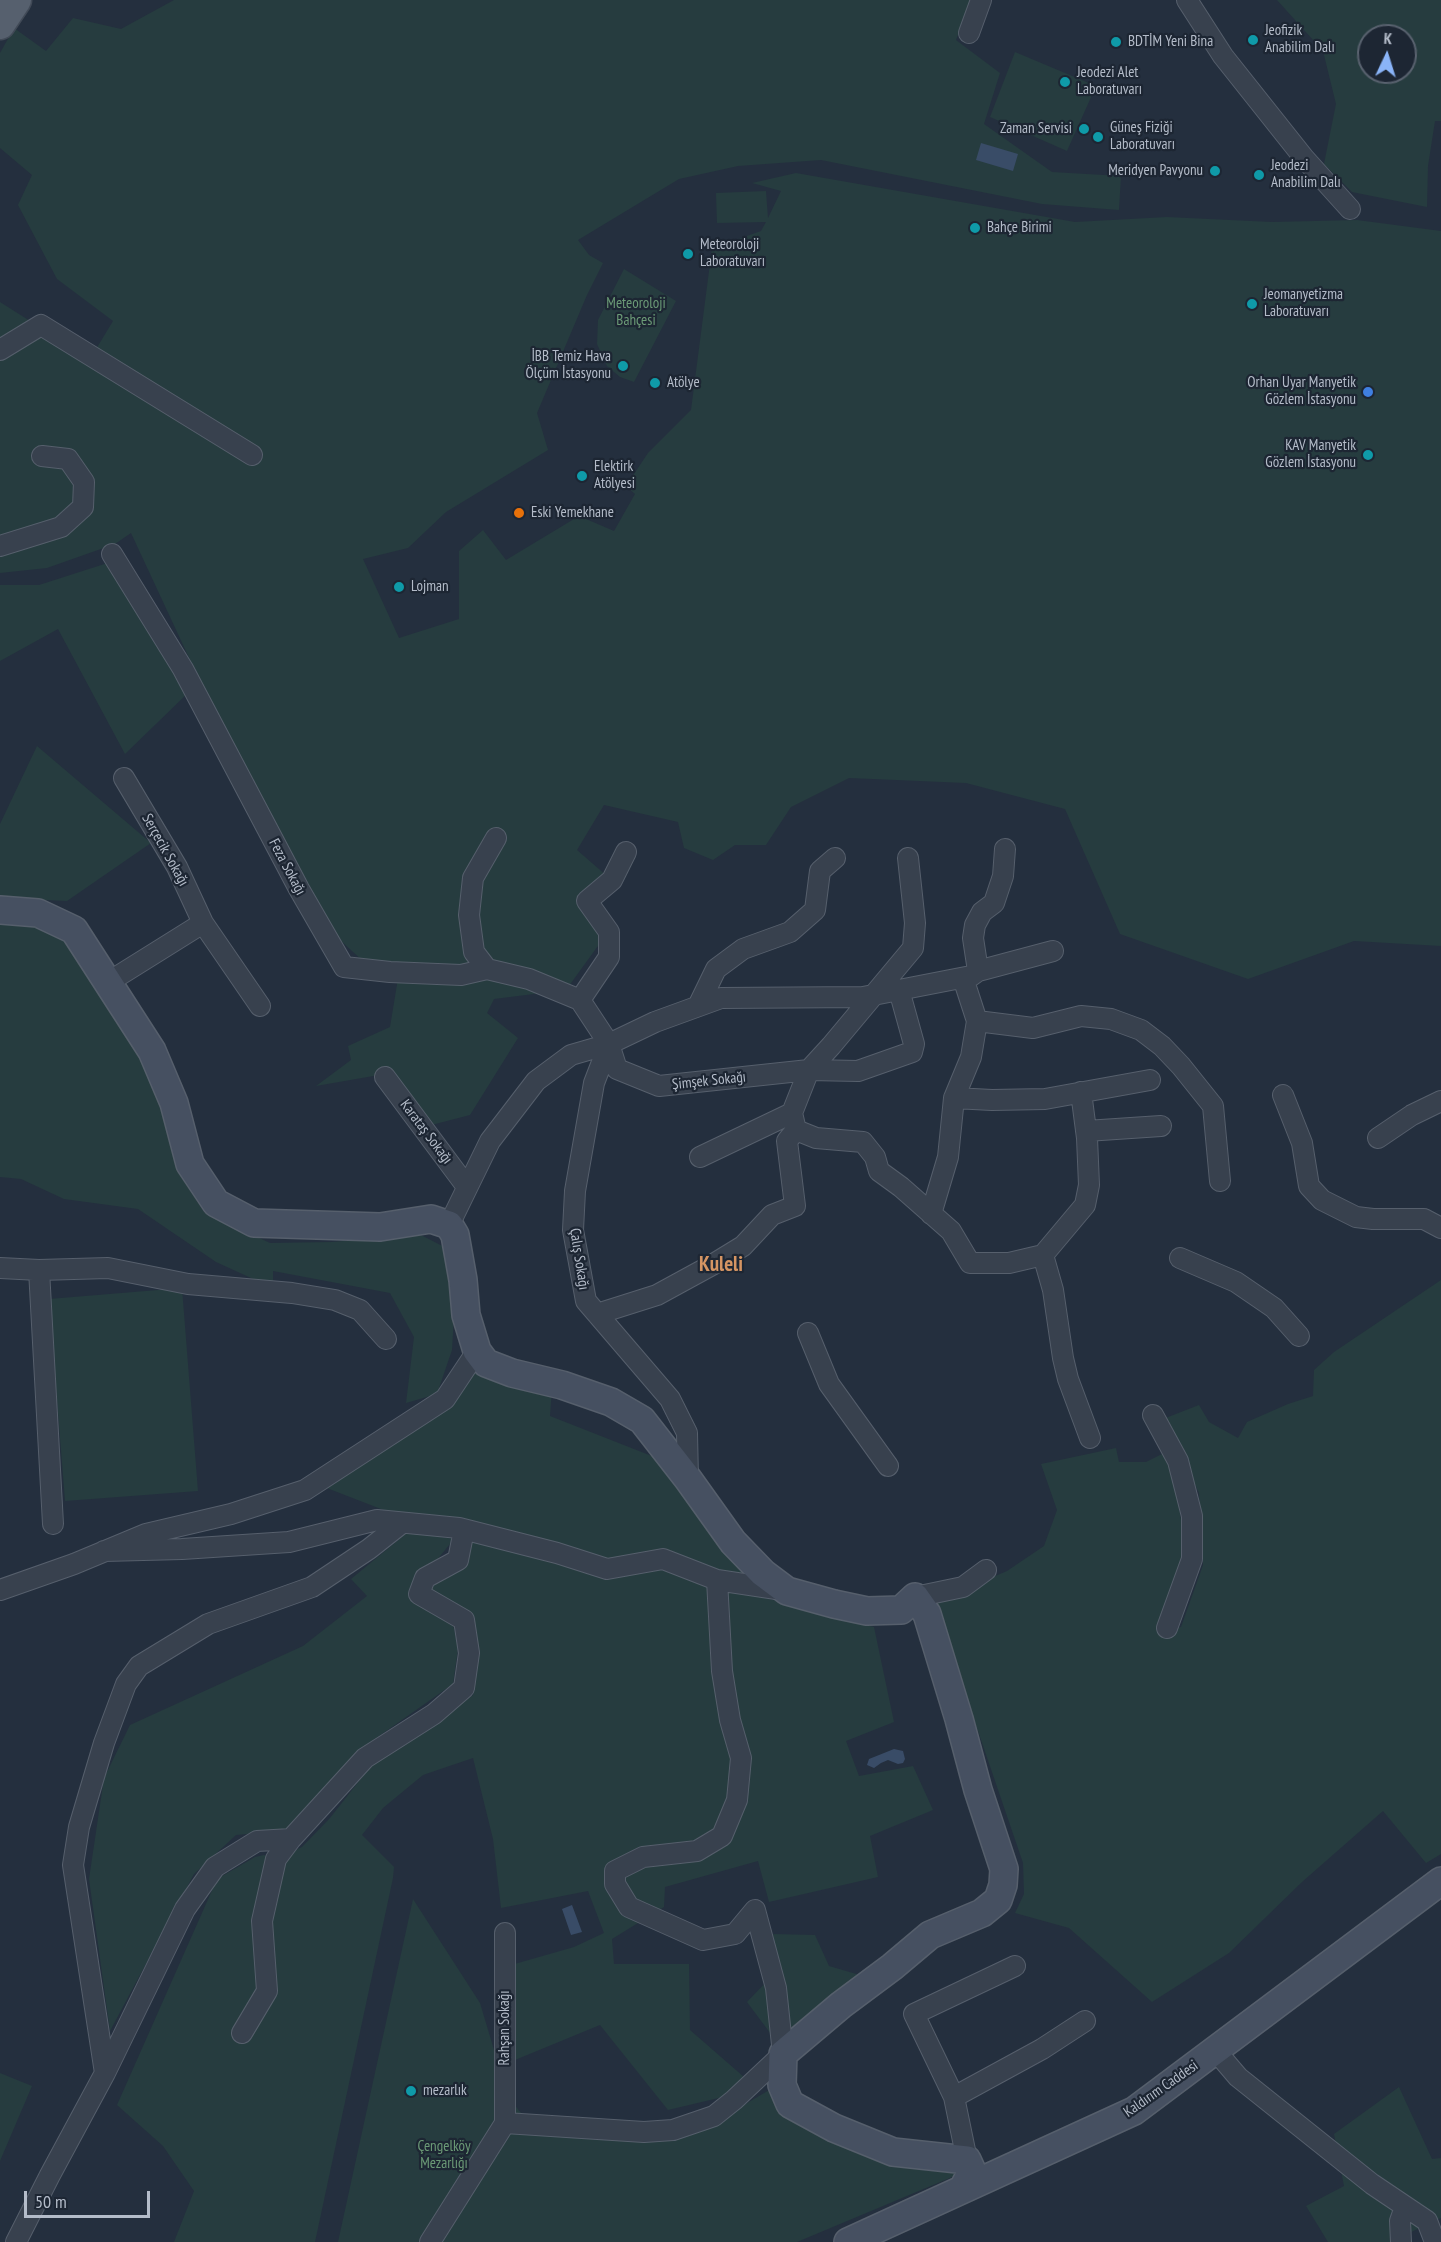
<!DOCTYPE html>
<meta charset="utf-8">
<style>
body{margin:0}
#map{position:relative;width:1441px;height:2242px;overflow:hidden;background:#242f3e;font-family:"PT Sans Narrow",sans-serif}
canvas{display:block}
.north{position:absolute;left:1357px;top:24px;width:60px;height:60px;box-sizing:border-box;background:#1d2633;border:2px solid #59626f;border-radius:50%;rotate:4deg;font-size:16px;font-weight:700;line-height:24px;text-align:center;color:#b4bcc9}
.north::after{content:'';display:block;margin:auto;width:21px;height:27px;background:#8ab4f8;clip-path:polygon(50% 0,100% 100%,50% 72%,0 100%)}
.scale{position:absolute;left:24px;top:2191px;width:126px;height:27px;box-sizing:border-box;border:3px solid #b4bcc9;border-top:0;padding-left:8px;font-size:18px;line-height:21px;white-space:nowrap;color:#b4bcc9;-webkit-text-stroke:4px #1d2633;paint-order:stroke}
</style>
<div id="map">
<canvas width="1441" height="2242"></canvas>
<div class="north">K</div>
<div class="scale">50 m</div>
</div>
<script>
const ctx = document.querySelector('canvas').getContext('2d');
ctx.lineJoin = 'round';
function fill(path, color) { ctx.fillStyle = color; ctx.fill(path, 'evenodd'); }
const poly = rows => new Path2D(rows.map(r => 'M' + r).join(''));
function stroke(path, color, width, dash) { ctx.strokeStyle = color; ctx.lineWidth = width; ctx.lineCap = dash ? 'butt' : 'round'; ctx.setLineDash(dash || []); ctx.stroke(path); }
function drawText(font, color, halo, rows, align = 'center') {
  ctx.font = font + ' "PT Sans Narrow",sans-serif'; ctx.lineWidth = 4.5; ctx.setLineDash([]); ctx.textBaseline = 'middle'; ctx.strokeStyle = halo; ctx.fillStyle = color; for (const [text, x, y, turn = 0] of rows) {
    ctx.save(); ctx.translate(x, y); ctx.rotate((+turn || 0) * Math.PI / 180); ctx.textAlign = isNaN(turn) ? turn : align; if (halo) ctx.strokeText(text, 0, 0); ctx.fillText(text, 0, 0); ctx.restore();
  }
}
const green = poly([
 [174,0,971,0,956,40,1000,73,984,124,1052,172,1121,176,1119,210,1042,204,821,160,738,166,679,179,578,240,589,255,603,263,587,295,537,413,548,450,446,512,408,548,363,559,399,638,459,619,459,551,483,530,506,560,579,516,614,531,635,494,626,486,648,453,691,410,712,248,761,231,766,222,717,223,716,193,766,191,768,218,781,191,752,183,796,173,1075,222,1167,217,1272,222,1357,220,1441,231,1441,946,1354,941,1248,979,1120,934,1065,809,966,783,849,778,791,807,766,845,735,845,713,860,684,848,678,822,604,805,577,850,607,876,585,895,608,932,566,990,494,999,487,1013,518,1038,470,1115,416,1129,379,1075,316,1086,351,1060,348,1046,390,1027,400,966,364,962,340,940,231,748,131,533,115,544,47,568,0,573,0,302,90,359,113,321,57,279,18,205,32,175,0,148,0,53,14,28,46,51,73,18,121,29],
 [1277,0,1441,0,1441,121,1435,121,1428,166,1427,207,1352,192,1324,164,1336,104,1323,51],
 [1369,36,1405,36,1405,72,1369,72],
 [1015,52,1096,86,1067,151,990,117],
 [624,269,676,301,634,382,620,377,607,366,597,344,598,320],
 [120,559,188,693,125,754,58,629,0,661,0,585,39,585],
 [37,746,151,843,67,901,0,898,0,824],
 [47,914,112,997,164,1101,182,1178,204,1212,270,1243,331,1242,421,1235,450,1250,455,1300,452,1350,437,1394,406,1403,414,1337,390,1293,273,1271,273,1288,216,1262,138,1209,64,1199,21,1179,0,1177,0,921],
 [1441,1280,1441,1854,1426,1863,1383,1811,1302,1882,1229,1953,1152,2002,1069,1928,1015,1913,1024,1894,1023,1863,934,1602,1007,1571,1044,1546,1057,1510,1041,1464,1116,1448,1119,1462,1146,1462,1166,1452,1176,1484,1185,1549,1167,1628,1181,1627,1203,1565,1199,1493,1163,1419,1199,1405,1209,1422,1238,1438,1247,1422,1288,1404,1313,1396,1314,1370,1334,1352],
 [182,1288,198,1491,65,1501,49,1299],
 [477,1359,552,1389,550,1416,667,1462,761,1582,719,1576,663,1554,604,1563,399,1516,319,1485,452,1403],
 [408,1532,454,1539,410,1593,453,1624,458,1649,453,1684,355,1753,291,1830,236,1835,194,1874,110,2031,89,1879,104,1778,130,1725,303,1646,367,1596,351,1579],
 [472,1538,604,1576,661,1570,874,1627,894,1722,846,1741,859,1776,913,1766,933,1810,870,1836,878,1877,769,1902,758,1861,665,1887,664,1907,612,1939,614,1964,689,1964,690,2030,744,2077,727,2096,668,2110,600,2025,515,2060,511,1965,574,1947,604,1933,588,1891,501,1908,493,1839,473,1758,423,1775,383,1808,362,1835,394,1867,393,1878,315,2242,174,2242,194,2191,163,2146,117,2105,217,1879,255,1857,264,1855,276,1859,302,1847,330,1818,370,1767,473,1695,478,1656,470,1614,428,1592,431,1582],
 [413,1899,480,2003,508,2097,531,2125,696,2133,771,2089,854,2141,976,2167,797,2242,338,2242],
 [773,1934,815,1935,829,1966,870,1978,779,2045,747,2002,768,1980,777,1966],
 [0,2073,32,2086,0,2161],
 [1399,2087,1432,2159,1441,2158,1441,2218,1390,2242,1328,2242,1306,2206,1344,2186,1334,2134]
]);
const water = poly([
 [981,143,1018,154,1013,171,976,160],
 [894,1749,903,1751,905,1759,903,1763,898,1764,888,1760,881,1763,874,1768,867,1765,869,1759],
 [572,1905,582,1932,571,1935,562,1909]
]);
const street = poly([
 [1187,0,1223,56,1304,158,1350,209],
 [969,33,981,0],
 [0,350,41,325,252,455],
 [0,546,61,527,83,507,84,482,68,459,42,456],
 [112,554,183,669,299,889,344,967,390,972,461,975,487,969,529,979,580,1000],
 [124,778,177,867,203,923],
 [626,852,612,880,587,901,609,932,609,957,580,1000,609,1044,617,1069,659,1086,809,1070,858,1071,912,1052,914,1044,899,990],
 [908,858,915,923,913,948,831,1046,809,1070,792,1113,796,1130,816,1138,863,1142,875,1157,879,1171,901,1187,951,1231,970,1263,1009,1263,1043,1255,1085,1205,1089,1185,1087,1138,1081,1092],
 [487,969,474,952,469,915,473,878,496,838],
 [978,971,1053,951],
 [107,983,203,923,260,1006],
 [698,1006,716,969,743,949,790,932,815,910,820,871,835,858],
 [977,1021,1033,1028,1081,1016,1111,1019,1141,1030,1162,1046,1181,1066,1213,1106,1220,1181],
 [609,1044,594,1083,575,1191,573,1230,586,1301,670,1399,687,1433,688,1479],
 [385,1077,467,1187],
 [1283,1095,1302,1143,1309,1186,1322,1200,1356,1217,1373,1219,1424,1219,1441,1228],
 [954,1098,992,1100,1045,1099,1150,1080],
 [1086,1131,1161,1126],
 [1378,1138,1412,1115,1441,1101],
 [700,1157,792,1113],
 [931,1214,948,1157,954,1098,971,1057,977,1021,963,978],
 [449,1225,490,1141,536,1081,571,1055,609,1044,655,1022,721,998,863,997,971,976,978,971,973,938,975,925,982,912,994,903,1003,876,1005,849],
 [1043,1255,1053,1290,1063,1358,1068,1379,1090,1438],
 [1180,1258,1236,1282,1274,1308,1299,1336],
 [0,1268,39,1270],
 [597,1314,657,1295,712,1265,743,1246,772,1215,795,1206,787,1141,796,1130],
 [808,1333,829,1384,888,1466],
 [1153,1415,1178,1461,1192,1516,1192,1559,1167,1628],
 [53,1524,39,1270,108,1268,188,1284,292,1293,335,1300,360,1310,386,1339],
 [104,1551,182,1549,289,1542,377,1520,459,1528,557,1553,607,1569,663,1559,717,1580,783,1590],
 [0,1590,74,1564,146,1534,231,1514,305,1490,445,1399,477,1351],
 [915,1597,963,1587,986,1570],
 [505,1933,505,2123],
 [242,2033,267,1991,262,1921,276,1859,291,1839,365,1758,434,1714,464,1688,469,1653,464,1620,419,1594,425,1578,458,1560,464,1530],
 [1215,2050,1238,2077,1372,2184,1427,2221,1435,2242],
 [105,2073,185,1909,215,1867,257,1841,291,1839],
 [954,2097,1042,2049,1085,2021],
 [967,2160,954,2097,914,2014,1015,1966],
 [16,2242,50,2175,105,2073,73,1865,79,1827,104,1743,126,1684,139,1666,208,1624,312,1587,369,1549,402,1523],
 [430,2242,505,2123,644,2132,673,2130,714,2116,734,2100,783,2054,776,1988,755,1910,735,1934,703,1940,629,1907,615,1884,615,1871,643,1857,697,1851,722,1836,737,1800,741,1758,730,1720,722,1671,717,1580],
 [1401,2242,1400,2221,1405,2207]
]);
const secondary = poly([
 [0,910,38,913,74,930,152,1051,174,1103,190,1164,216,1203,254,1223,380,1227,431,1219,449,1225,455,1235,463,1280,466,1315,477,1351,486,1363,512,1373,562,1385,611,1402,642,1420,688,1479,733,1542,763,1573,787,1591,834,1604,867,1611,901,1610,915,1597,927,1614,959,1719,978,1790,1004,1869,1003,1885,998,1900,982,1913,930,1935,892,1967,841,2005,783,2054,782,2085,790,2104,834,2128,893,2152,967,2160,972,2171,963,2189],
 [848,2242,1134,2111,1441,1881]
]);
const primary = poly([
 [0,24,16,0]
]);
const markers = [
 [1253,40,6,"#0f9aa8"],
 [1116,42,6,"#0f9aa8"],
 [1065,82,6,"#0f9aa8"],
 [1084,129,6,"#0f9aa8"],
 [1098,137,6,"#0f9aa8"],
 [1215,171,6,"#0f9aa8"],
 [1259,175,6,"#0f9aa8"],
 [975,228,6,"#0f9aa8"],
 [688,254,6,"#0f9aa8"],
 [1252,304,6,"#0f9aa8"],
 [623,366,6,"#0f9aa8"],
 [655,383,6,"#0f9aa8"],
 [1368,392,6,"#3f7fe0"],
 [1368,455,6,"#0f9aa8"],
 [582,476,6,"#0f9aa8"],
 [519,513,6,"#e8710a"],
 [399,587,6,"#0f9aa8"],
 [411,2091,6,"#0f9aa8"]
];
const poiNames = [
 ["Jeofizik",1265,31],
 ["Anabilim Dalı",1265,48],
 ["BDTİM Yeni Bina",1128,42],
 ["Jeodezi Alet",1077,73],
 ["Laboratuvarı",1077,90],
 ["Güneş Fiziği",1110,128],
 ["Laboratuvarı",1110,145],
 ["Zaman Servisi",1072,129,"right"],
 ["Jeodezi",1271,166],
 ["Anabilim Dalı",1271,183],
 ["Meridyen Pavyonu",1203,171,"right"],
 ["Bahçe Birimi",987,228],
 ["Meteoroloji",700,245],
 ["Laboratuvarı",700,262],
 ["Jeomanyetizma",1264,295],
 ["Laboratuvarı",1264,312],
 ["İBB Temiz Hava",611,357,"right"],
 ["Ölçüm İstasyonu",611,374,"right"],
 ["Atölye",667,383],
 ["Orhan Uyar Manyetik",1356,383,"right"],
 ["Gözlem İstasyonu",1356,400,"right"],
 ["KAV Manyetik",1356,446,"right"],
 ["Gözlem İstasyonu",1356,463,"right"],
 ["Elektirk",594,467],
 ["Atölyesi",594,484],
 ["Eski Yemekhane",531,513],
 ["Lojman",411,587],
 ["mezarlık",423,2091]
];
const parkNames = [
 ["Meteoroloji",636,304],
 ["Bahçesi",636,321],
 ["Çengelköy",444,2147],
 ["Mezarlığı",444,2164]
];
const streetNames = [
 ["Serçecik Sokağı",165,850,61],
 ["Feza Sokağı",287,867,62],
 ["Şimşek Sokağı",709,1081,-6],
 ["Karataş Sokağı",426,1132,53],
 ["Çalış Sokağı",579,1259,81],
 ["Rahşan Sokağı",505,2028,-90],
 ["Kaldırım Caddesi",1161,2089,-35]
];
const districtNames = [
 ["Kuleli",721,1265]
];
fill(green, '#263c3f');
fill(water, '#394c67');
stroke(street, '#565f6c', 22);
stroke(secondary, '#565f6c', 30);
stroke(primary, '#414a57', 33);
stroke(street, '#38414e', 20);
stroke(secondary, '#465061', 27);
stroke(primary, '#56606e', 30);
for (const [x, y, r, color] of markers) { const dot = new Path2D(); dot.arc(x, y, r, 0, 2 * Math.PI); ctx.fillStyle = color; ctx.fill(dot); stroke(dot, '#1d2633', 2); }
drawText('15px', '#b4bcc9', '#1d2633', poiNames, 'left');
drawText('15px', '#6b9a76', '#1d2633', parkNames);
drawText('15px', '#b4bcc9', '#1d2633', streetNames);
drawText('bold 21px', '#d59563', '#1d2633', districtNames);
</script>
